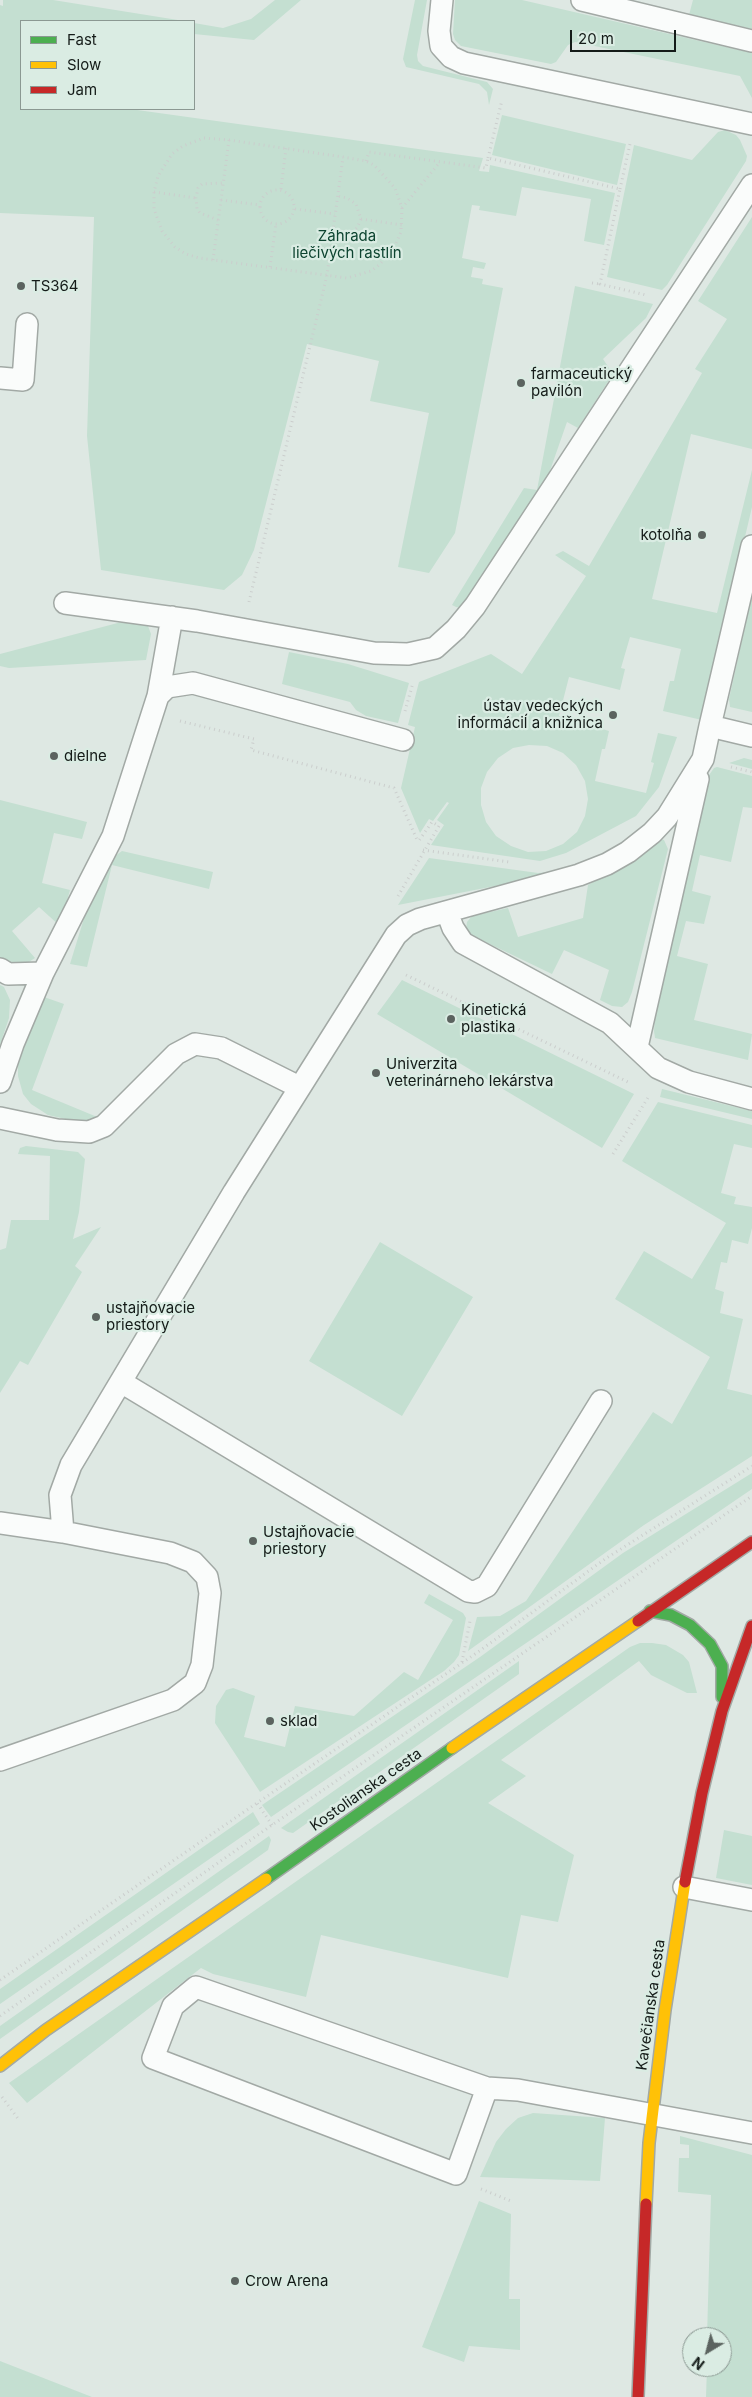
<!DOCTYPE html>
<meta charset="utf-8">
<style>
body{margin:0}
#map{position:relative;width:752px;height:2397px;overflow:hidden;background:#dee8e3;font-family:Inter,sans-serif}
canvas{display:block}
.legend{position:absolute;left:20px;top:20px;width:175px;height:90px;box-sizing:border-box;background:#daece3;border:1px solid #8b9892;margin:0;padding:6px 9px;list-style:none;font-size:15px;color:#141b18}
.legend li{display:flex;align-items:center;gap:10px;height:25px}
.legend b{width:25px;border:1px solid #8b9892}
.north{position:absolute;left:682px;top:2327px;width:50px;height:50px;box-sizing:border-box;background:#daece3;border:1px solid #8b9892;border-radius:50%;rotate:217deg;font-size:14px;font-weight:700;line-height:20px;text-align:center;color:#141b18}
.north::after{content:'';display:block;margin:auto;width:18px;height:22px;background:#5b635f;clip-path:polygon(50% 0,100% 100%,50% 72%,0 100%)}
.scale{position:absolute;left:570px;top:30px;width:106px;height:22px;box-sizing:border-box;border:2px solid #141b18;border-top:0;padding-left:6px;font-size:15px;line-height:18px;white-space:nowrap;color:#141b18;-webkit-text-stroke:4px #daece3;paint-order:stroke}
</style>
<div id="map">
<canvas width="752" height="2397"></canvas>
<ul class="legend">
<li><b style="height:6px;background:#4caf50"></b>Fast</li>
<li><b style="height:6px;background:#ffc107"></b>Slow</li>
<li><b style="height:6px;background:#c62828"></b>Jam</li>
</ul>
<div class="north">N</div>
<div class="scale">20 m</div>
</div>
<script>
const ctx = document.querySelector('canvas').getContext('2d');
ctx.lineJoin = 'round';
function fill(path, color) { ctx.fillStyle = color; ctx.fill(path, 'evenodd'); }
const poly = rows => new Path2D(rows.map(r => 'M' + r).join(''));
function stroke(path, color, width, dash) { ctx.strokeStyle = color; ctx.lineWidth = width; ctx.lineCap = dash ? 'butt' : 'round'; ctx.setLineDash(dash || []); ctx.stroke(path); }
function drawText(font, color, halo, rows, align = 'center') {
  ctx.font = font + ' Inter,sans-serif'; ctx.lineWidth = 4.5; ctx.setLineDash([]); ctx.textBaseline = 'middle'; ctx.strokeStyle = halo; ctx.fillStyle = color; for (const [text, x, y, turn = 0] of rows) {
    ctx.save(); ctx.translate(x, y); ctx.rotate((+turn || 0) * Math.PI / 180); ctx.textAlign = isNaN(turn) ? turn : align; if (halo) ctx.strokeText(text, 0, 0); ctx.fillText(text, 0, 0); ctx.restore();
  }
}
const green = poly([
 [3,0,53,0,184,21,21,21,21,109,130,109,483,158,479,171,489,172,490,165,615,193,604,245,584,241,591,199,522,187,516,216,479,210,480,206,472,205,462,258,486,263,484,269,473,267,471,277,483,279,482,284,503,288,455,533,429,573,398,567,429,413,370,401,379,361,307,344,254,550,242,575,224,590,101,570,87,436,94,217,0,213,0,5,3,6],
 [275,0,301,0,254,40,194,34,194,23,223,28,251,19],
 [415,0,427,0,417,55,418,61,423,66,487,82,493,89,489,105,487,92,479,84,406,67,403,59],
 [455,0,522,0,752,53,752,98,740,76,575,42,568,45,556,62,551,64,461,46,455,40,453,34],
 [693,0,752,0,752,29,689,15],
 [502,115,626,144,617,185,492,155],
 [725,130,736,135,740,140,747,156,746,161,667,285,662,290,607,277,634,145,692,160,718,132],
 [752,217,752,449,691,434,652,599,717,613,752,470,752,507,702,720,663,711,670,681,674,681,681,649,630,637,621,668,625,669,620,690,569,677,559,716,609,731,605,749,602,749,595,781,646,793,654,763,651,762,658,733,677,737,659,787,636,816,566,853,540,861,431,845,444,825,437,820,449,803,447,802,433,821,429,819,420,833,401,788,415,727,408,725,419,682,491,654,522,674,586,576,555,555,563,551,589,566,702,373,695,369,727,319,698,301],
 [529,745,547,746,563,753,576,765,585,781,588,799,585,816,577,832,563,844,546,851,528,852,511,846,496,836,486,822,481,805,481,788,487,772,498,758,513,748],
 [575,286,653,304,646,318,603,359,613,374,578,428,567,422,546,482,461,608,456,607,452,605,455,600,524,488,537,490],
 [752,595,752,712,730,707,729,699],
 [129,620,148,626,151,634,146,660,9,668,0,666,0,654],
 [289,652,348,664,409,683,398,723,366,716,356,710,350,702,282,684],
 [744,758,752,760,752,769,729,763],
 [717,767,752,776,752,808,743,807,731,862,700,855,692,891,711,896,704,924,686,921,677,956,708,964,694,1020,752,1034,748,1060,655,1038,654,1031,655,1016,707,778,714,768],
 [0,800,87,822,82,839,54,833,42,883,70,890,60,926,39,907,12,931,35,958,24,965,0,959],
 [659,839,664,840,668,849,632,992,628,1002,622,1007,612,1006,600,1000,609,970,564,950,552,974,469,934,466,929,467,922,472,916,508,908,518,937,583,918,588,885,623,865],
 [122,851,213,872,209,889,112,865,87,967,70,964,93,889,111,859],
 [429,858,538,873,551,872,536,878,398,905],
 [402,980,634,1094,602,1148,377,1014],
 [0,985,4,987,10,1000,9,1018,0,1045],
 [44,997,64,1004,32,1090,102,1119,74,1121,48,1115,31,1104,23,1094,18,1076,18,1063],
 [662,1089,752,1111,752,1119,660,1097],
 [658,1102,752,1125,752,1148,734,1144,721,1193,736,1197,734,1204,752,1207,752,1228,748,1244,732,1240,727,1263,721,1262,715,1289,724,1292,720,1313,743,1319,727,1389,752,1395,752,1456,644,1525,468,1651,477,1617,500,1616,526,1601,653,1412,672,1424,710,1357,615,1299,644,1251,692,1279,726,1223,622,1161],
 [26,1146,78,1152,85,1159,79,1212,73,1239,101,1227,75,1266,82,1272,28,1365,20,1361,0,1393,0,1250,6,1248,11,1220,49,1220,50,1156,18,1154,20,1148],
 [380,1242,473,1297,402,1416,309,1361],
 [752,1473,752,1489,271,1817,262,1805,480,1657,623,1553],
 [429,1594,463,1613,466,1618,459,1655,454,1662,444,1671,260,1792,215,1723,216,1706,226,1690,233,1688,255,1696,244,1737,285,1747,295,1706,354,1716,404,1672,418,1680,453,1620,424,1603],
 [640,1643,652,1643,666,1645,683,1655,689,1662,697,1693,687,1693,651,1675,639,1661,501,1760,526,1776,488,1803,574,1855,558,1922,521,1915,508,1978,321,1935,306,1997,213,1974,201,1968,27,2103,9,2083,630,1647],
 [519,1661,519,1674,293,1833,288,1832,281,1828],
 [253,1812,260,1824,0,2004,0,1989],
 [724,1830,752,1836,752,1885,716,1878],
 [269,1836,271,1840,268,1850,0,2039,0,2026],
 [533,2113,605,2118,600,2181,480,2177,496,2142,506,2129,518,2118],
 [680,2136,752,2155,752,2397,706,2397,707,2367,722,2367,722,2337,707,2337,711,2195,678,2192,679,2158,689,2158,689,2145,680,2144],
 [479,2201,511,2214,509,2299,520,2299,520,2350,469,2346,464,2362,422,2347],
 [0,2361,92,2397,0,2397]
]);
const path = poly([
 [204,138,229,140,343,157,366,161,374,165,395,188,402,208,401,232,393,250,379,265,371,271,347,278,199,258,186,254,175,247,162,231,154,209,154,192,158,176,172,154,183,146,204,138],
 [488,158,502,100],
 [366,161,369,152,486,168,488,158,620,189,600,284,646,295],
 [281,189,286,148],
 [620,189,630,144],
 '260 207a17 17 0 1 1 34 0a17 17 0 1 1-34 0Z',
 [154,192,196,198],
 [221,200,260,205],
 [402,208,440,162],
 [295,209,335,214],
 [361,219,402,225],
 [218,220,200,213,197,209,196,198,198,188,202,184,223,183],
 [333,236,350,234,357,228,361,219,356,204,347,198,337,196],
 [213,260,229,140],
 [270,267,276,224],
 [592,283,600,284],
 [249,602,327,275,343,157],
 [405,711,413,683],
 [180,721,254,739,251,750,394,788,418,842],
 [731,767,752,772],
 [423,850,509,862],
 [398,896,439,826,432,822,418,842],
 [406,975,628,1082],
 [613,1154,649,1096],
 [462,1662,470,1621],
 [272,1825,257,1803,478,1652,605,1559,752,1466],
 [0,1980,257,1803],
 [0,2016,272,1825,752,1496],
 [2,2097,19,2120],
 [481,2189,511,2201]
]);
const lane = poly([
 [442,0,439,31,441,46,451,57,464,63,752,124],
 [582,0,752,41],
 [0,378,23,380,27,324],
 [65,603,197,621,374,653,408,654,435,648,456,629,475,606,752,185],
 [158,696,172,617],
 [710,726,752,546],
 [447,912,453,928,463,943,610,1023,658,1068,689,1082,752,1099],
 [0,969,8,974,43,973],
 [637,1047,698,779],
 [0,1082,13,1044,43,973,113,836,158,696,167,687,193,683,403,740],
 [0,1118,57,1130,89,1132,104,1126,176,1054,195,1044,221,1048,299,1087],
 [121,1382,468,1591,475,1592,487,1586,601,1401],
 [0,1523,63,1532,170,1553,193,1562,207,1577,210,1593,202,1665,195,1683,173,1700,0,1760],
 [63,1532,60,1495,71,1465,234,1192,396,935,407,925,420,919,579,875,607,864,628,852,652,833,667,817,703,759,710,726,752,736],
 [684,1887,752,1900],
 [487,2088,456,2174,153,2058,173,2006,196,1987,487,2088,518,2090,752,2133]
]);
const fast = poly([
 [650,1611,671,1615,690,1625,710,1644,722,1666,722,1697],
 [266,1879,452,1748]
]);
const slow = poly([
 [452,1748,638,1621],
 [0,2066,46,2030,266,1879],
 [646,2204,649,2143,665,2010,685,1882]
]);
const jam = poly([
 [638,1621,752,1542],
 [685,1882,702,1793,722,1711,752,1626],
 [638,2397,646,2204]
]);
const markers = [
 [21,286,5,"#5b635f"],
 [521,383,5,"#5b635f"],
 [702,535,5,"#5b635f"],
 [613,715,5,"#5b635f"],
 [54,756,5,"#5b635f"],
 [451,1019,5,"#5b635f"],
 [376,1073,5,"#5b635f"],
 [96,1317,5,"#5b635f"],
 [253,1541,5,"#5b635f"],
 [270,1721,5,"#5b635f"],
 [235,2281,5,"#5b635f"]
];
const parkNames = [
 ["Záhrada",347,236],
 ["liečivých rastlín",347,253]
];
const poiNames = [
 ["TS364",31,286],
 ["farmaceutický",531,374],
 ["pavilón",531,391],
 ["kotolňa",692,535,"right"],
 ["ústav vedeckých",603,706,"right"],
 ["informáciĺ a knižnica",603,723,"right"],
 ["dielne",64,756],
 ["Kinetická",461,1010],
 ["plastika",461,1027],
 ["Univerzita",386,1064],
 ["veterinárneho lekárstva",386,1081],
 ["ustajňovacie",106,1308],
 ["priestory",106,1325],
 ["Ustajňovacie",263,1532],
 ["priestory",263,1549],
 ["sklad",280,1721],
 ["Crow Arena",245,2281]
];
const streetNames = [
 ["Kostolianska cesta",366,1790,-35],
 ["Kavečianska cesta",651,2005,-82]
];
fill(green, '#c4dfd1');
stroke(lane, '#a2a9a5', 24);
stroke(fast, '#a2a9a5', 14);
stroke(slow, '#a2a9a5', 14);
stroke(jam, '#a2a9a5', 14);
stroke(path, '#cbcecd', 3, [1, 4]);
stroke(lane, '#fafcfb', 21);
stroke(fast, '#4caf50', 11);
stroke(slow, '#ffc107', 11);
stroke(jam, '#c62828', 11);
for (const [x, y, r, color] of markers) { const dot = new Path2D(); dot.arc(x, y, r, 0, 2 * Math.PI); ctx.fillStyle = color; ctx.fill(dot); stroke(dot, '#daece3', 2); }
drawText('15px', '#0d4430', '#daece3', parkNames);
drawText('15px', '#141b18', '#daece3', poiNames, 'left');
drawText('15px', '#141b18', '#daece3', streetNames);
</script>
